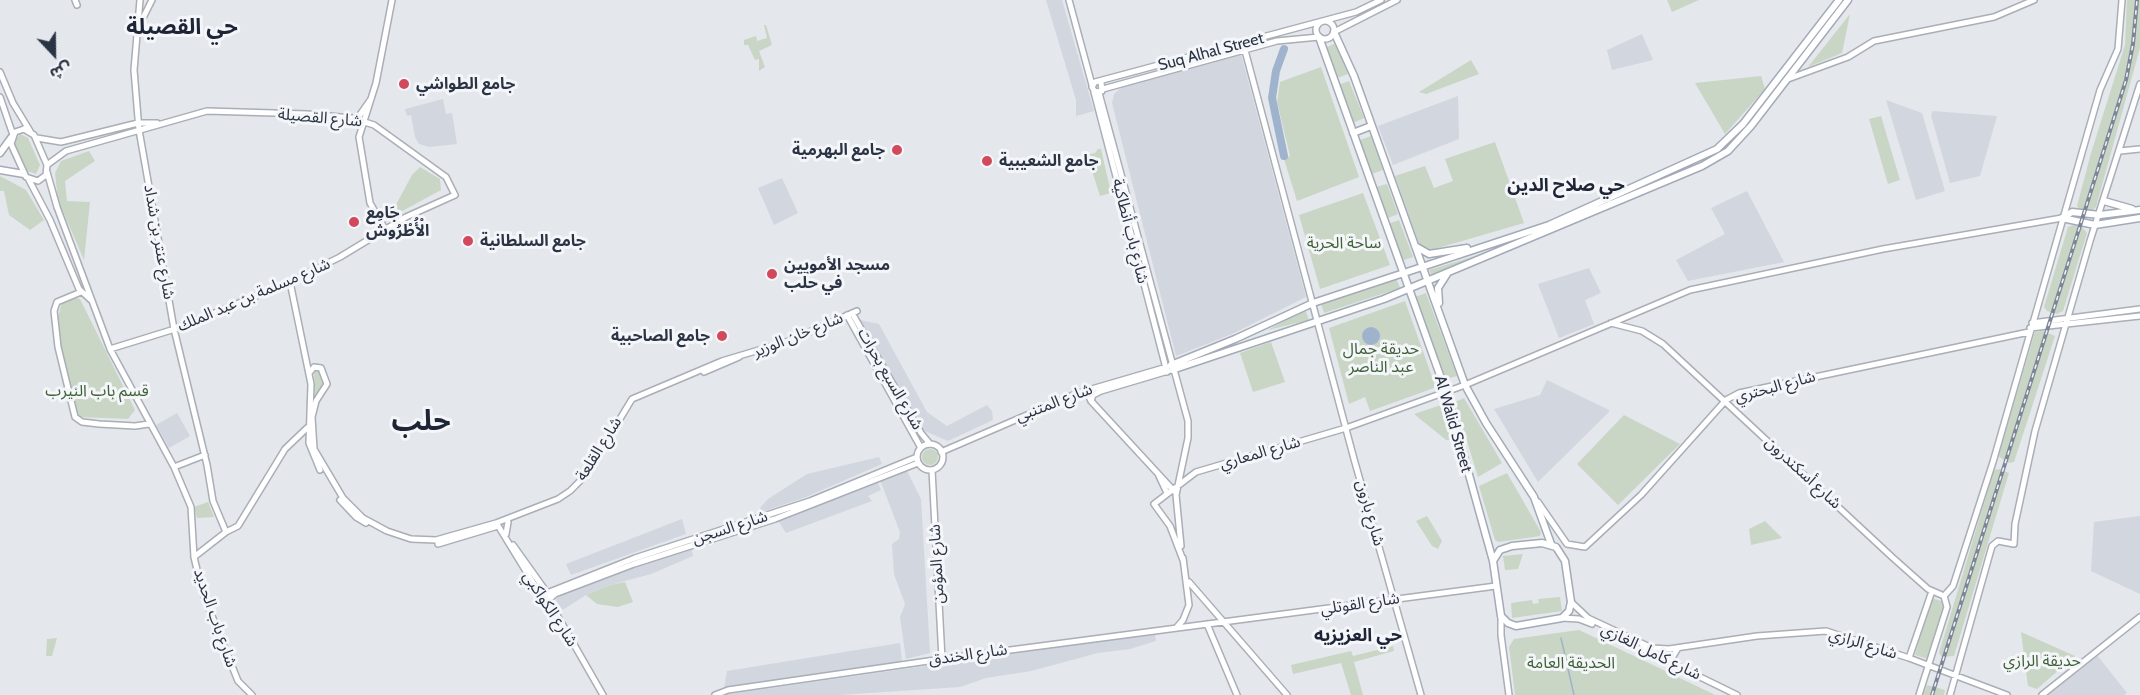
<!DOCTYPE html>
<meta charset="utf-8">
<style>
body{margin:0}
#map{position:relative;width:2140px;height:695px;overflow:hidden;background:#e4e7ec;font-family:Cabin,"Noto Sans Arabic",sans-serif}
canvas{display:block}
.north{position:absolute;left:24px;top:24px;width:60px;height:60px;-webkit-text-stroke:4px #f4f6f9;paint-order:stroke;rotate:158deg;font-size:16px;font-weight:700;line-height:24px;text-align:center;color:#2b3445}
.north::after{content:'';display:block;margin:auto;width:21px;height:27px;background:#2b3445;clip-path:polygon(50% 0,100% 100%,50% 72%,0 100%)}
</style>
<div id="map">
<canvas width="2140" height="695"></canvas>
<div class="north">ش</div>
</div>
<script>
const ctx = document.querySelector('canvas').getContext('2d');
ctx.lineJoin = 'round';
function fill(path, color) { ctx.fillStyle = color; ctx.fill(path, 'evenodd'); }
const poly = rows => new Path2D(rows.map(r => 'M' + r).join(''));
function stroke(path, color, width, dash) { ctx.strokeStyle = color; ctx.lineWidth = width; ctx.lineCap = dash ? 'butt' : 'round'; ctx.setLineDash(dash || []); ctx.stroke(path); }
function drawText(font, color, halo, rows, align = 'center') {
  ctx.font = font + ' Cabin,"Noto Sans Arabic",sans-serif'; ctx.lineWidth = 6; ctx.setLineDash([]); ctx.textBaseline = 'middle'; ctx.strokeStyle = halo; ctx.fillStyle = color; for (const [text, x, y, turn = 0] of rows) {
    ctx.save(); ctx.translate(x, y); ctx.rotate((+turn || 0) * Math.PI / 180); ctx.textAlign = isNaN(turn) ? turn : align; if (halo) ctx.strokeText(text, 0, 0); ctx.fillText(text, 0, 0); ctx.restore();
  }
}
const built = poly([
 [1046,0,1062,0,1094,111,1076,116,1076,100],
 [1642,34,1653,60,1612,70,1607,50],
 [1241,54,1306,297,1232,334,1176,356,1112,103,1114,94,1122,87],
 [1458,96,1459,139,1393,165,1378,126],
 [443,99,446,114,452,113,457,144,429,147,419,144,415,137,411,115,407,116,405,109],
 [1886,100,1922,113,1945,191,1916,200],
 [1933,111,1997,116,1980,176,1950,183,1931,115],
 [782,178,798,213,774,225,758,188],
 [1747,191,1784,262,1688,281,1676,260,1725,234,1711,208],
 [1589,268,1601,293,1585,300,1594,324,1559,338,1538,284],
 [860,320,879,324,927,412,947,426,987,405,992,411,993,420,948,441,920,429],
 [1547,380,1609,410,1609,412,1538,482,1494,409,1540,395],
 [177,413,190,436,169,448,156,425],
 [879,457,882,464,806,497,762,512,760,508,768,499,807,474],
 [906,469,921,499,930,653,906,659,900,617,905,604,894,574,892,544,899,539,900,532,880,480],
 [877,481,881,490,868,496,872,501,786,533,777,519],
 [2140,516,2140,594,2091,571,2094,522],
 [682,519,686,534,571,575,566,564],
 [691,546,693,556,651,574,610,585,586,595,561,611,556,602,557,596,623,569],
 [1155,633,1156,641,1130,649,1098,653,1031,671,986,678,960,687,839,695,723,695],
 [900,643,902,663,724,689,727,671],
 [2097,655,2127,693,2124,695,2047,695]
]);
const green = poly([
 [1667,0,1699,0,1672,12],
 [2127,0,2140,0,2140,48,2096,207,2092,211,2079,209,2077,206,2091,153,2125,45],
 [1850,14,1842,53,1808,67],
 [764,25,766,25,772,45,759,51,765,67,759,71,759,59,755,60,748,45,744,45,744,40,756,36,757,41,767,38],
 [1336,43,1348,74,1337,78,1325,48],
 [1471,60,1479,74,1426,94,1419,92],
 [1321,67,1359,177,1297,201,1284,159,1290,156,1277,102,1280,82],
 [1761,76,1765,89,1725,134,1695,83],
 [1349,81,1364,118,1353,123,1338,85],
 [1881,116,1900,180,1888,184,1869,119],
 [20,134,28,138,40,165,36,174,27,171,14,142],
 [1371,136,1383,170,1372,174,1360,140],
 [1495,142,1524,223,1431,250,1419,244,1395,176,1425,166,1434,188,1453,181,1445,159],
 [1098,149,1101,149,1111,193,1100,196,1087,155,1095,153],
 [89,151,95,161,65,181,67,201,90,202,84,260,58,200,55,173,61,161],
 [420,167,440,179,441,190,393,216,392,212,412,175],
 [0,176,26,190,44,220,30,230,9,215,4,191,0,191],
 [1387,184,1398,214,1386,219,1375,187],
 [1363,193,1390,265,1320,289,1299,215],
 [1399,220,1413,257,1401,261,1388,224],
 [2074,225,2082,227,2087,233,2063,311,2057,314,2047,311,2044,307,2068,227],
 [1475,256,1432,276,1429,270],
 [1396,278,1400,288,1324,313,1321,304],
 [1426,293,1457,376,1446,379,1415,297],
 [71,297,80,299,135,410,128,419,79,417,61,356,58,317,62,302],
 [1405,301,1435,385,1434,388,1370,411,1365,397,1349,404,1329,328],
 [1305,309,1309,320,1268,330],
 [2043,331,2055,336,2014,462,2009,463,1998,456,2035,332],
 [1271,342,1285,382,1253,392,1240,353],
 [314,370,319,370,325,383,315,396],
 [1464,398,1502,463,1478,477,1455,402],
 [1441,405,1451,440,1446,440,1414,414],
 [1624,415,1680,444,1618,505,1577,464],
 '922 457a8 8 0 1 1 16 0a8 8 0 1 1-16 0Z',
 [2000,469,2009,473,1954,656,1942,657,1939,653,1994,470],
 [1507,473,1541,532,1540,536,1498,542,1495,540,1479,486],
 [208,502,214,517,197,518,194,507],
 [1427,516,1442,541,1438,549,1432,546,1416,521],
 [1765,521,1782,538,1751,545,1749,529],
 [1523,554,1518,569,1505,570,1503,556],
 [625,582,633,602,618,607,597,604,586,595,610,585],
 [1560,597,1562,611,1512,618,1511,603,1532,600,1533,604,1539,603,1538,599],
 [1931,598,1945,602,1928,659,1915,655],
 [1579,630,1653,665,1715,695,1515,695,1509,647,1514,639],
 [2021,632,2075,656,2037,689,2028,686],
 [57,638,52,656,46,656,47,639],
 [1393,646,1394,651,1354,662,1363,695,1351,695,1341,663,1293,674,1291,665,1351,651,1353,656],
 [1927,685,1945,690,1944,695,1923,695]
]);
const water = poly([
 '1362 336a9 9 0 1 1 18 0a9 9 0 1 1-18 0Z'
]);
const stream = poly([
 [1561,638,1574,695]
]);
const river = poly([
 [1284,156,1272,98,1276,71,1284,49]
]);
const secondary = poly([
 [75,0,77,5],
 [140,0,134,70,139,130,174,329,207,465,213,501,226,532],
 [1069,0,1092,85],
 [142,20,152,0],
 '1316 30a9 9 0 1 1 18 0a9 9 0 1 1-18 0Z',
 [1334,32,1397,0],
 [1243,43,1354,459,1421,695],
 [0,72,13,103,30,131],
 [1788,79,1848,57,1874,41,1994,17,2034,0],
 [1101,82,1102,91,1095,92,1092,87,1095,82,1356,12,1381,0],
 [1103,89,1277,41,1319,37],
 [1094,92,1167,372],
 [1099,93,1188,421,1188,438,1176,495,1181,546],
 [0,97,13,135],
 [357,119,371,99],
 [24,129,34,135,47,165,46,175,38,181,26,177,11,144,15,132,24,129],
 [37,138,61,142,138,123,157,123],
 [2120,151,2140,149],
 [47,165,66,151,207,111,307,114,352,118,374,125,446,177,455,195,406,217,340,257,290,282,178,328,110,349],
 [47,172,57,207,110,349,174,467,191,507,194,557,202,591,238,681,252,695],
 [29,180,50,220,79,289,91,300],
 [385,229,370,203,359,137,376,83,392,0],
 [290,282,311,384,309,443,320,470],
 [81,292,57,302,54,311,58,347,75,417,82,422,99,424,135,426,149,424],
 [852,313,921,433,930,444],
 [847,315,921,448],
 [1611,323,1642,331,1663,344,1892,557,1928,589,1944,596,1947,607,1919,695],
 [2032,323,2140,309],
 [2030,328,2140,316],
 [310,372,314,367,321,368,327,384,316,401,312,417,314,449,343,498,363,518,387,531,411,539,436,540,496,523,558,499,570,491,586,475,632,399,722,361,789,341,857,311],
 [704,372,739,357],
 [1086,390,1091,401,1174,491],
 [1091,401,1093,395,1101,391,1168,371],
 '917 457a13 13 0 1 1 26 0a13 13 0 1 1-26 0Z',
 [941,452,1078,393,1167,367],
 [174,467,205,455],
 [932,470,942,659],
 [1159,476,1167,493],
 [340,500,356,517,366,523],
 [1538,502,1567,544,1585,547,1641,495,1726,400,1739,393,2029,332],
 [497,524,535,586,553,608,603,695],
 [506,534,508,522],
 [438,544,498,526],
 [513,545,548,594],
 [194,557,226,532,238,526,285,449,307,428],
 [1183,560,1170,526,1154,504,1196,472,1346,428,1465,385,1690,290,1883,249,2062,218],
 [1189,582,1287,695],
 [542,595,635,558,810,501,917,457],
 [1944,596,1953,586,1993,462,2100,90,2118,49,2122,0],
 [547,601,555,594,634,564,775,519,918,463],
 [1571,602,1588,618,1652,648,1669,649,1757,636,1826,631,1909,658,2007,695],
 [1501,616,1501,635,1509,695],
 [1562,618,1579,619,1592,624],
 [1207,624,1237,695],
 [1177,627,1183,620,1189,605,1183,558],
 [1641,648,1737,695],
 [1909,658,1932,591],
 [1676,664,1672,658,1678,648],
 [715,695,728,690,942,659,1496,586],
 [1950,695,1992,546,1998,541,2014,544,2015,524,2035,431,2090,241,2140,84],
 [2042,695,2140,617]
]);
const primary = poly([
 [1334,32,1354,76,1465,385,1486,423,1534,497,1551,544],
 [1319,37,1446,392,1493,561,1501,616,1508,623,1516,626,1562,618,1569,611,1571,602,1565,561,1556,547,1542,543,1512,546,1500,550,1493,561],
 [1353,133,1371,126],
 [0,153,11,138],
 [0,170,24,174],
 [2104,201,2132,209],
 [2062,218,2072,212,2100,215,2140,210],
 [2062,218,2095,225,2140,218],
 [1415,246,1429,254,1467,248],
 [1439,303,1438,288,1447,274],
 [1171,365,1235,339,1313,303,1549,225,1717,149,1743,124,1839,0],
 [1172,370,1384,299,1702,166,1728,151,1751,126,1848,0]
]);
const rail = poly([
 [1932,695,2126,80,2133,44,2137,0]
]);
const markers = [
 [404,84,6,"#d1495b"],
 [897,150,6,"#d1495b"],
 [987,161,6,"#d1495b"],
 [354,222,6,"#d1495b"],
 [468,241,6,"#d1495b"],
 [772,274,6,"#d1495b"],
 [722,336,6,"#d1495b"]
];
const streetNames = [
 ["Suq Alhal Street",1211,52,-15],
 ["شارع القصيلة",320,118,5],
 ["شارع باب أنطاكية",1130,231,76],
 ["شارع عنتر بن شداد",159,242,80],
 ["شارع مسلمة بن عبد الملك",254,295,-23],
 ["شارع خان الوزير",798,335,-22],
 ["شارع السبع بحرات",890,379,60],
 ["شارع البحتري",1775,387,-15],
 ["شارع المتنبي",1054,403,-21],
 ["Al Walid Street",1453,424,74],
 ["شارع القلعة",599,449,-58],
 ["شارع المعاري",1260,453,-16],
 ["شارع أسكندرون",1803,473,43],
 ["شارع بارون",1370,513,74],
 ["شارع السجن",730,528,-18],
 ["شارع المؤمن",937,564,-93],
 ["شارع القوتلي",1360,604,-8],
 ["شارع الكواكبي",550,609,57],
 ["شارع باب الحديد",215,618,71],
 ["شارع الرازي",1863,644,17],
 ["شارع كامل الغازي",1651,652,26],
 ["شارع الخندق",968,655,-8]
];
const poiNames = [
 ["جامع الطواشي",416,84],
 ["جامع البهرمية",885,150,"right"],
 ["جامع الشعيبية",999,161],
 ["جَامِع",366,213],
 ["الْأُطْرُوش",366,231],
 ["جامع السلطانية",480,241],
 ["مسجد الأمويين",784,265],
 ["في حلب",784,283],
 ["جامع الصاحبية",710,336,"right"]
];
const parkNames = [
 ["ساحة الحرية",1344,243],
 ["حديقة جمال",1381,349],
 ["عبد الناصر",1381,367],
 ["قسم باب النيرب",97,391],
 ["حديقة الرازي",2042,661],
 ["الحديقة العامة",1571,663]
];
const neighbourhoodNames = [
 ["حي صلاح الدين",1566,186],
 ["حي العزيزيه",1358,636]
];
const districtNames = [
 ["حي القصيلة",182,28]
];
const townNames = [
 ["حلب",421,422]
];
fill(built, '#d2d6de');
fill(green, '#c9d6c5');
fill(water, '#9fb4cc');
stroke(stream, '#9fb4cc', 1.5);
stroke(river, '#9fb4cc', 8);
stroke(secondary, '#a9aeb7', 8);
stroke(primary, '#a3abb8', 9);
stroke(secondary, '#fff', 5);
stroke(primary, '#fff', 6);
stroke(rail, '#7d8696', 4);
stroke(rail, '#f4f6f9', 1.5, [4.5]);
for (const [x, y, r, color] of markers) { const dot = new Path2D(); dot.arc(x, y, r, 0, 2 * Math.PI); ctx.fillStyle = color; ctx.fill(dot); stroke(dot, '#f4f6f9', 2); }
drawText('16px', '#2b3445', '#f4f6f9', streetNames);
drawText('bold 16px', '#2b3445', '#f4f6f9', poiNames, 'left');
drawText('16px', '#3f6138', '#f4f6f9', parkNames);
drawText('bold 18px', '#1d2536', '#f4f6f9', neighbourhoodNames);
drawText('bold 22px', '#1d2536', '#f4f6f9', districtNames);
drawText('bold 28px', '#1d2536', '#f4f6f9', townNames);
</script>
